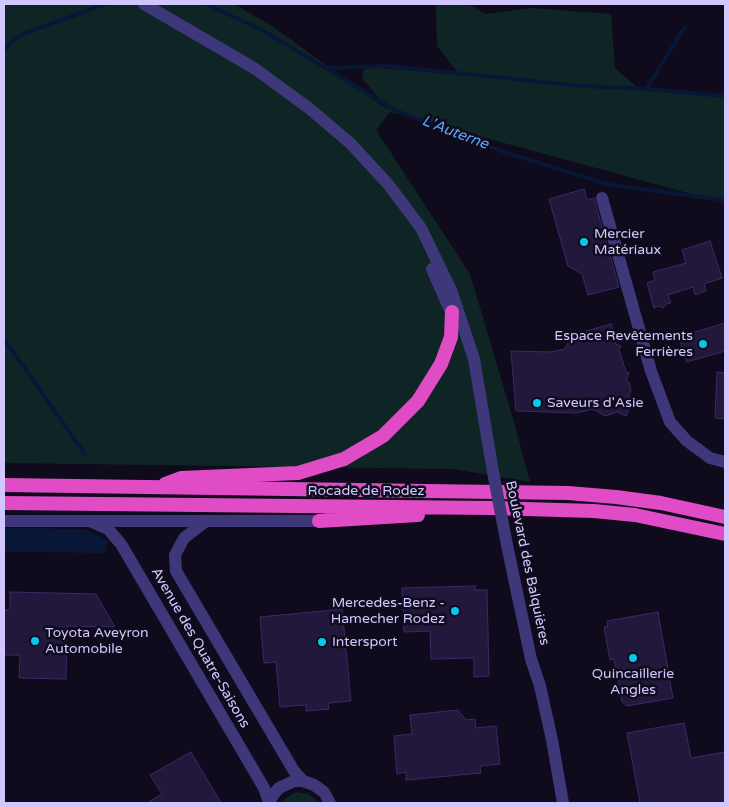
<!DOCTYPE html>
<meta charset="utf-8">
<style>
body{margin:0}
#map{position:relative;width:729px;height:807px;overflow:hidden;background:#0f0b1c;font-family:"Varela Round",sans-serif}
canvas{display:block}
.frame{position:absolute;inset:0;border:5px solid #d1c7fe;pointer-events:none}
</style>
<div id="map">
<canvas width="729" height="807"></canvas>
<div class="frame"></div>
</div>
<script>
const ctx = document.querySelector('canvas').getContext('2d');
ctx.lineJoin = 'round';
function fill(path, color) { ctx.fillStyle = color; ctx.fill(path, 'evenodd'); }
const poly = rows => new Path2D(rows.map(r => 'M' + r).join(''));
function stroke(path, color, width, dash) { ctx.strokeStyle = color; ctx.lineWidth = width; ctx.lineCap = dash ? 'butt' : 'round'; ctx.setLineDash(dash || []); ctx.stroke(path); }
function drawText(font, color, halo, rows, align = 'center') {
  ctx.font = font + ' "Varela Round",sans-serif'; ctx.lineWidth = 5; ctx.setLineDash([]); ctx.textBaseline = 'middle'; ctx.strokeStyle = halo; ctx.fillStyle = color; for (const [text, x, y, turn = 0] of rows) {
    ctx.save(); ctx.translate(x, y); ctx.rotate((+turn || 0) * Math.PI / 180); ctx.textAlign = isNaN(turn) ? turn : align; if (halo) ctx.strokeText(text, 0, 0); ctx.fillText(text, 0, 0); ctx.restore();
  }
}
const green = poly([
 [4,4,234,4,272,26,388,110,362,78,364,67,459,74,437,46,436,4,468,4,486,14,532,8,611,14,615,68,638,88,725,95,725,203,390,112,376,130,470,274,514,422,530,482,453,469,4,463],
 [296,792,309,794,319,803,281,803,286,798]
]);
const water = poly([
 [4,528,84,529,108,540,105,553,4,552]
]);
const stream = poly([
 [207,4,267,33,397,111,504,152,610,185,725,200],
 [4,50,20,35,105,4],
 [328,68,387,66,582,86,646,89,685,27],
 [646,89,725,96],
 [4,339,85,454]
]);
const building = poly([
 [584,189,587,200,594,198,619,287,588,295,582,274,568,266,549,199,584,189],
 [710,241,722,278,704,284,706,291,695,295,693,287,668,295,671,303,666,304,663,308,659,306,654,308,647,283,655,280,653,272,686,263,682,250,710,241],
 [725,323,725,351,687,362,679,337,725,323],
 [611,324,615,336,618,337,615,344,621,346,619,350,626,372,629,373,626,381,629,382,631,390,628,396,634,399,626,416,618,412,605,416,593,409,577,413,516,411,511,351,550,352,565,349,572,335,611,324],
 [717,372,725,373,725,419,715,418,717,372],
 [475,586,475,590,487,590,489,676,474,677,474,658,431,659,430,631,404,632,402,588,475,586],
 [10,592,96,594,115,627,67,626,66,679,19,678,20,655,4,655,4,610,10,610,10,592],
 [342,609,351,701,328,703,329,709,306,711,306,705,280,707,276,662,264,663,260,617,342,609],
 [658,612,673,698,627,706,622,702,614,659,610,660,604,627,608,627,607,621,658,612],
 [458,710,466,720,475,719,476,728,496,726,500,764,480,766,481,773,406,780,406,772,397,774,394,736,412,734,410,715,458,710],
 [684,723,691,758,725,752,725,803,640,803,627,733,684,723],
 [191,752,221,803,147,803,162,794,150,775,191,752]
]);
const minor = poly([
 [144,4,254,68,310,109,350,143,388,184,421,228,451,290,474,359,493,472],
 [602,198,651,371,670,422,687,441,710,458,725,462],
 [432,269,450,310],
 [4,521,319,521],
 [92,522,108,529,121,544,264,788,269,802],
 [205,522,184,538,175,555,176,571,294,771,303,781],
 [507,545,531,659,540,686,552,740,563,803],
 [269,803,273,795,279,788,294,781,303,781,314,785,324,792,330,803]
]);
const trunk = poly([
 [165,484,181,478,298,473,344,459,383,436,418,401,441,364,451,337,452,312],
 [4,485,568,493,616,497,661,503,725,517],
 [4,503,491,508,594,511,635,515,725,534],
 [319,521,418,515]
]);
const minorBridge = poly([
 [493,472,507,545]
]);
const markers = [
 [584,242,5,"#05c8ec"],
 [703,344,5,"#05c8ec"],
 [537,403,5,"#05c8ec"],
 [455,611,5,"#05c8ec"],
 [35,641,5,"#05c8ec"],
 [322,642,5,"#05c8ec"],
 [633,658,5,"#05c8ec"]
];
const poiNames = [
 ["Mercier",594,234],
 ["Matériaux",594,250],
 ["Espace Revêtements",693,336,"right"],
 ["Ferrières",693,352,"right"],
 ["Saveurs d'Asie",547,403],
 ["Mercedes-Benz -",445,603,"right"],
 ["Hamecher Rodez",445,619,"right"],
 ["Toyota Aveyron",45,633],
 ["Automobile",45,649],
 ["Intersport",332,642],
 ["Quincaillerie",633,674,"center"],
 ["Angles",633,690,"center"]
];
const streetNames = [
 ["Rocade de Rodez",366,491],
 ["Boulevard des Balquières",527,563,78],
 ["Avenue des Quatre-Saisons",200,648,60]
];
const waterNames = [
 ["L'Auterne",455,133,21]
];
fill(green, '#0f2525');
fill(water, '#091737');
stroke(stream, '#091737', 4);
fill(building, '#21183c');
stroke(building, '#3a2a68', 1);
stroke(minor, '#3e377a', 12);
stroke(trunk, '#e04bc6', 14);
stroke(minorBridge, '#3e377a', 12);
for (const [x, y, r, color] of markers) { const dot = new Path2D(); dot.arc(x, y, r, 0, 2 * Math.PI); ctx.fillStyle = color; ctx.fill(dot); stroke(dot, '#0f0b1c', 2); }
drawText('14px', '#d1c7fe', '#0f0b1c', poiNames, 'left');
drawText('14px', '#d1c7fe', '#0f0b1c', streetNames);
drawText('italic 15px', '#57a6fc', '#0f0b1c', waterNames);
</script>
